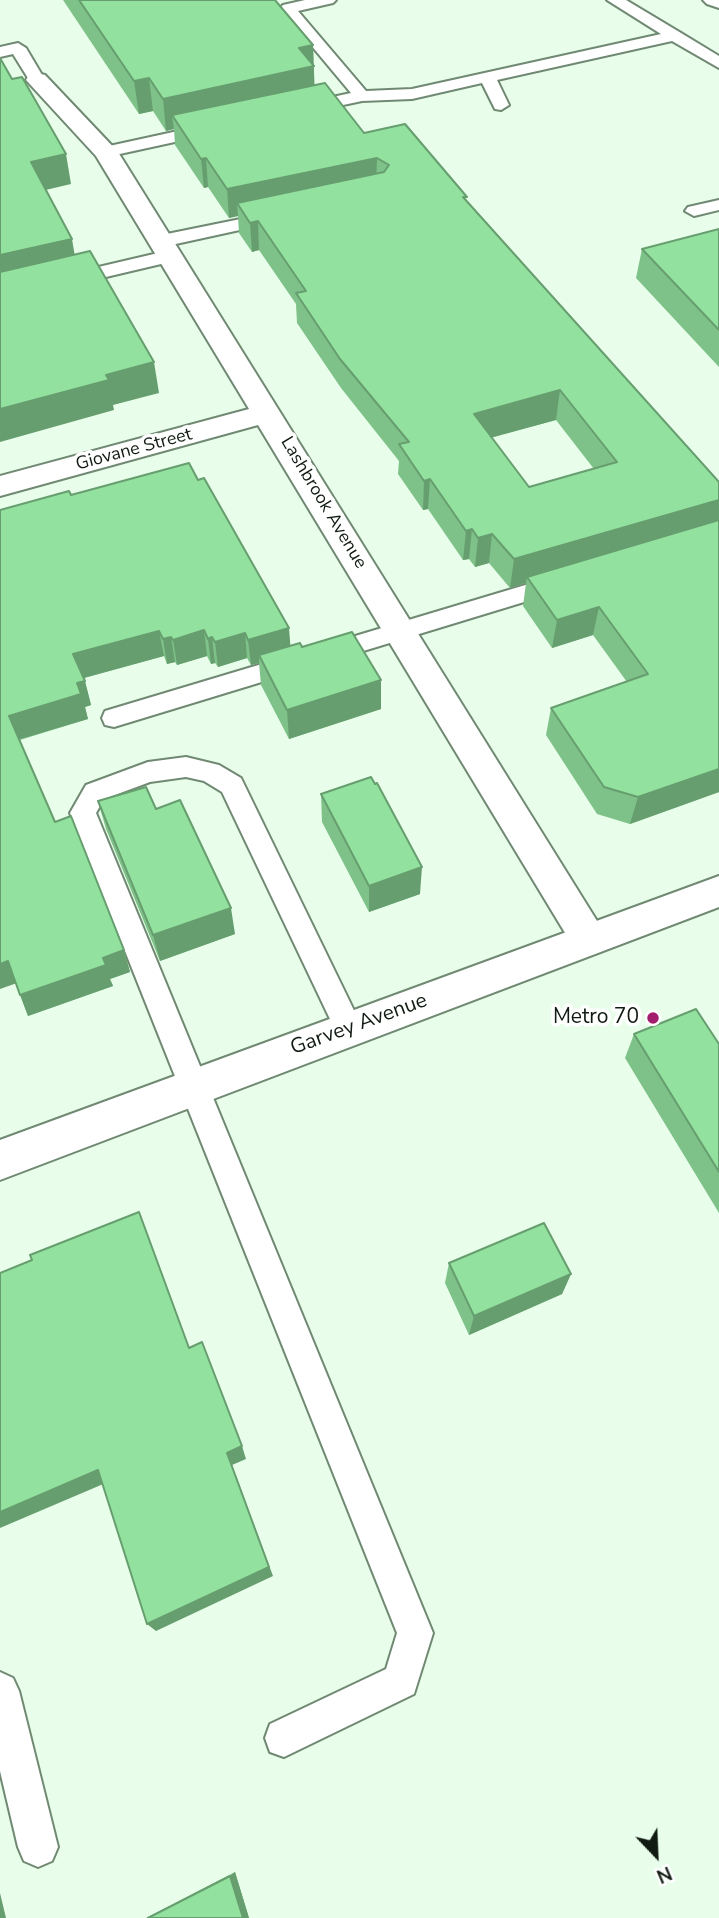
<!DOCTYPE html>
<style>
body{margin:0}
#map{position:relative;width:719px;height:1918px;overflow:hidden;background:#e8feea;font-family:"Nunito Sans",sans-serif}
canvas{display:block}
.north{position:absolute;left:621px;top:1820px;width:70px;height:70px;-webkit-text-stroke:5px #fff;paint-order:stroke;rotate:157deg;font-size:19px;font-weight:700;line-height:28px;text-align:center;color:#111b12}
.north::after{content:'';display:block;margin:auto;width:24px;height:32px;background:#111b12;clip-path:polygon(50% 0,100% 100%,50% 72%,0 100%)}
</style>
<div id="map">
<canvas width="719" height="1918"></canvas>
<div class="north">N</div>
</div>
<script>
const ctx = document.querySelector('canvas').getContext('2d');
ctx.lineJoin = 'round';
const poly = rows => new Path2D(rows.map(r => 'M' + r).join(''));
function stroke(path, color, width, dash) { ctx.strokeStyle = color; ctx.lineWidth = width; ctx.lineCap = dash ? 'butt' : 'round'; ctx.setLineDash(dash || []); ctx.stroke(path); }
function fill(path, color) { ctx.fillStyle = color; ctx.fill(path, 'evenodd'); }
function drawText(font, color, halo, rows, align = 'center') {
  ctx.font = font + ' "Nunito Sans",sans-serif'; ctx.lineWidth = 7; ctx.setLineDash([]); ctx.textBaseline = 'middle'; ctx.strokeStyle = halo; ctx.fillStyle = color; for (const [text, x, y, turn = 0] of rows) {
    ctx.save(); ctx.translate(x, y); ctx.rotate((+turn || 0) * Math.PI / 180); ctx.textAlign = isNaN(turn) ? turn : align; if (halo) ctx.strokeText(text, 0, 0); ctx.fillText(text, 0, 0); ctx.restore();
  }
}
const service = poly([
 [305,0,336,0,333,3,298,11,366,91,412,89,661,34,607,0,626,0,681,33,719,56,719,68,672,41,497,80,509,105,501,110,495,109,482,83,412,99,362,101,301,114,295,113,293,109,295,105,351,93,280,8,283,5,305,0],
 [18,43,26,48,45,80,43,83,31,83,13,54,0,57,0,47,18,43],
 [210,124,219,129,216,133,106,157,97,152,100,148,210,124],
 [719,200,719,210,694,216,685,211,688,207,719,200],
 [275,212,284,217,281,221,162,247,153,241,162,235,275,212],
 [171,250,180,256,178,260,0,302,0,290,171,250],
 [562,574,570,576,574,582,570,588,114,727,105,725,102,718,105,711,562,574],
 [186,757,219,765,241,778,363,1029,359,1038,349,1042,339,1038,222,792,204,781,186,777,150,782,104,799,96,813,433,1633,414,1694,284,1757,270,1752,265,1738,270,1724,386,1669,397,1633,70,813,86,785,148,762,186,757],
 [0,1672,13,1678,19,1691,58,1847,52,1861,38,1867,24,1861,18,1847,0,1771,0,1672]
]);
const minor = poly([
 [37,73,45,75,118,152,602,929,608,940,602,951,589,956,576,951,258,425,0,496,0,476,249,409,96,156,26,80,29,75,37,73]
]);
const primary = poly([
 [703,0,719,0,719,8,707,4,703,0],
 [719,876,719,907,0,1180,0,1140,719,876]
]);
const wall = poly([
 [63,0,275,0,313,45,314,85,364,133,466,201,719,482,719,792,630,824,597,814,546,735,551,708,627,682,593,635,552,648,523,606,526,583,510,588,489,563,475,567,469,559,463,560,428,509,423,510,398,474,399,461,341,388,297,323,296,304,259,250,252,252,239,233,238,216,229,218,208,187,204,188,175,145,174,129,166,131,153,111,139,114],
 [556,420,594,469,529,487,492,437],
 [719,229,719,367,636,278,642,249],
 [71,495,291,646,302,647,381,680,381,709,289,739,261,685,259,663,251,665,247,658,218,667,215,663,211,664,207,656,177,665,175,662,167,664,164,656,84,678,91,705,85,707,88,719,20,740,55,822,124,950,130,972,110,979,113,986,28,1016,16,983,0,510],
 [321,794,420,894,369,912,322,822],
 [98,801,156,809,235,934,160,961,106,829],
 [634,1034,719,1044,719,1213,625,1058],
 [449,1263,571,1274,562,1294,469,1335,445,1283],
 [235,1872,249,1918,146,1918]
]);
const shadedWall = poly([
 [313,45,315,98,172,115,174,129,166,131,163,99,299,48],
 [149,78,153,111,139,114,134,81],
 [66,154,71,184,37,192,31,162],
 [206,158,208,187,204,188,201,159],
 [377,158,376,187,237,203,238,216,229,218,227,189],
 [258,221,259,250,252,252,250,223],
 [72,239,77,269,0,287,0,255],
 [154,362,159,393,113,405,114,410,0,442,0,409,106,375],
 [560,390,556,420,472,443,474,414],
 [430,479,428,509,423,510,424,481],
 [719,500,719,526,527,577,526,583,510,588,514,559],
 [472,529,469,559,463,560,466,531],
 [492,534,489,563,475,567,478,538],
 [599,607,593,635,552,648,557,620],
 [289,628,291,653,259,655,259,663,251,665,248,640],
 [204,630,207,656,177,665,173,640],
 [159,631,164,656,80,679,73,654],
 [245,633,247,658,218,667,215,642],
 [171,637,175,662,167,664,163,639],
 [212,637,215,663,211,664,208,639],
 [381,680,381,709,289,739,287,710],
 [85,681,91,705,85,707,88,719,17,740,9,716,77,683],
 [719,769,719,792,630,824,638,797],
 [422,867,420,894,369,912,369,886],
 [231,908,235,934,160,961,153,935],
 [124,950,130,972,110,979,113,986,28,1016,20,995,103,958],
 [8,961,17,983,0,989,0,964],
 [571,1274,562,1294,469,1335,474,1316],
 [242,1446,246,1459,232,1465,273,1576,156,1631,147,1624,227,1453],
 [98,1470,108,1482,0,1528,0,1512],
 [235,1872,249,1918,243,1918,230,1876],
 [0,1893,6,1918,0,1918]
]);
const building = poly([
 [79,0,275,0,313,45,299,48,314,66,163,99,149,78,134,81,79,0],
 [0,58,12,79,22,77,66,154,31,162,72,239,0,255,0,58],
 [325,83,364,133,405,124,467,197,463,197,719,482,719,500,514,559,492,534,478,538,472,529,466,531,430,479,424,481,399,444,409,442,340,359,296,293,306,291,258,221,250,223,237,203,384,172,389,165,377,158,227,189,206,158,201,159,172,115,325,83],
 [560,390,617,462,529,487,474,414,560,390],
 [719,229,719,330,642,249,719,229],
 [90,251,154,362,106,375,109,380,0,409,0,272,90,251],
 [189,463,198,480,204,478,289,628,248,640,245,633,215,642,212,637,208,639,204,630,173,640,171,637,163,639,159,631,73,654,85,681,77,683,81,694,9,716,55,822,71,816,124,950,103,958,106,965,20,995,8,961,0,964,0,510,69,491,71,495,189,463],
 [719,520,719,769,638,797,604,787,551,708,648,674,599,607,557,620,527,577,719,520],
 [352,632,381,680,287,710,259,655,300,643,302,647,352,632],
 [371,777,375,784,377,783,422,867,369,886,321,794,371,777],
 [146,787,156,809,180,800,231,908,153,935,98,801,146,787],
 [696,1009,719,1044,719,1172,634,1034,696,1009],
 [139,1212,189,1348,202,1342,242,1446,227,1453,269,1567,147,1624,98,1470,0,1512,0,1273,32,1260,30,1255,139,1212],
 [544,1223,571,1274,474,1316,449,1263,544,1223],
 [230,1876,243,1918,148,1918,230,1876]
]);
const markers = [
 [653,1018,7,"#a21d6b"]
];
const farStreetnames = [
 ["Giovane Street",134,450,-15],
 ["Lashbrook Avenue",323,503,59]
];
const poiNames = [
 ["Metro 70",639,1018]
];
const streetNames = [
 ["Garvey Avenue",359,1025,-20]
];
stroke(service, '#708973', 4);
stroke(minor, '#708973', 4);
stroke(primary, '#708973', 4);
fill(service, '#fff');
fill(minor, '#fff');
fill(primary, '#fff');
fill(wall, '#7ec289');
fill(shadedWall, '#679e6f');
fill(building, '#93e19f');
stroke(building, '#679e6f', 2);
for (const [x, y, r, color] of markers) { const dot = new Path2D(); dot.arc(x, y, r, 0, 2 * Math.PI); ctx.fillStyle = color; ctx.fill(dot); stroke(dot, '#fff', 2.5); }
drawText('18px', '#111b12', '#fff', farStreetnames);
drawText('21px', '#111b12', '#fff', poiNames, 'right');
drawText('21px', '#111b12', '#fff', streetNames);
</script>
